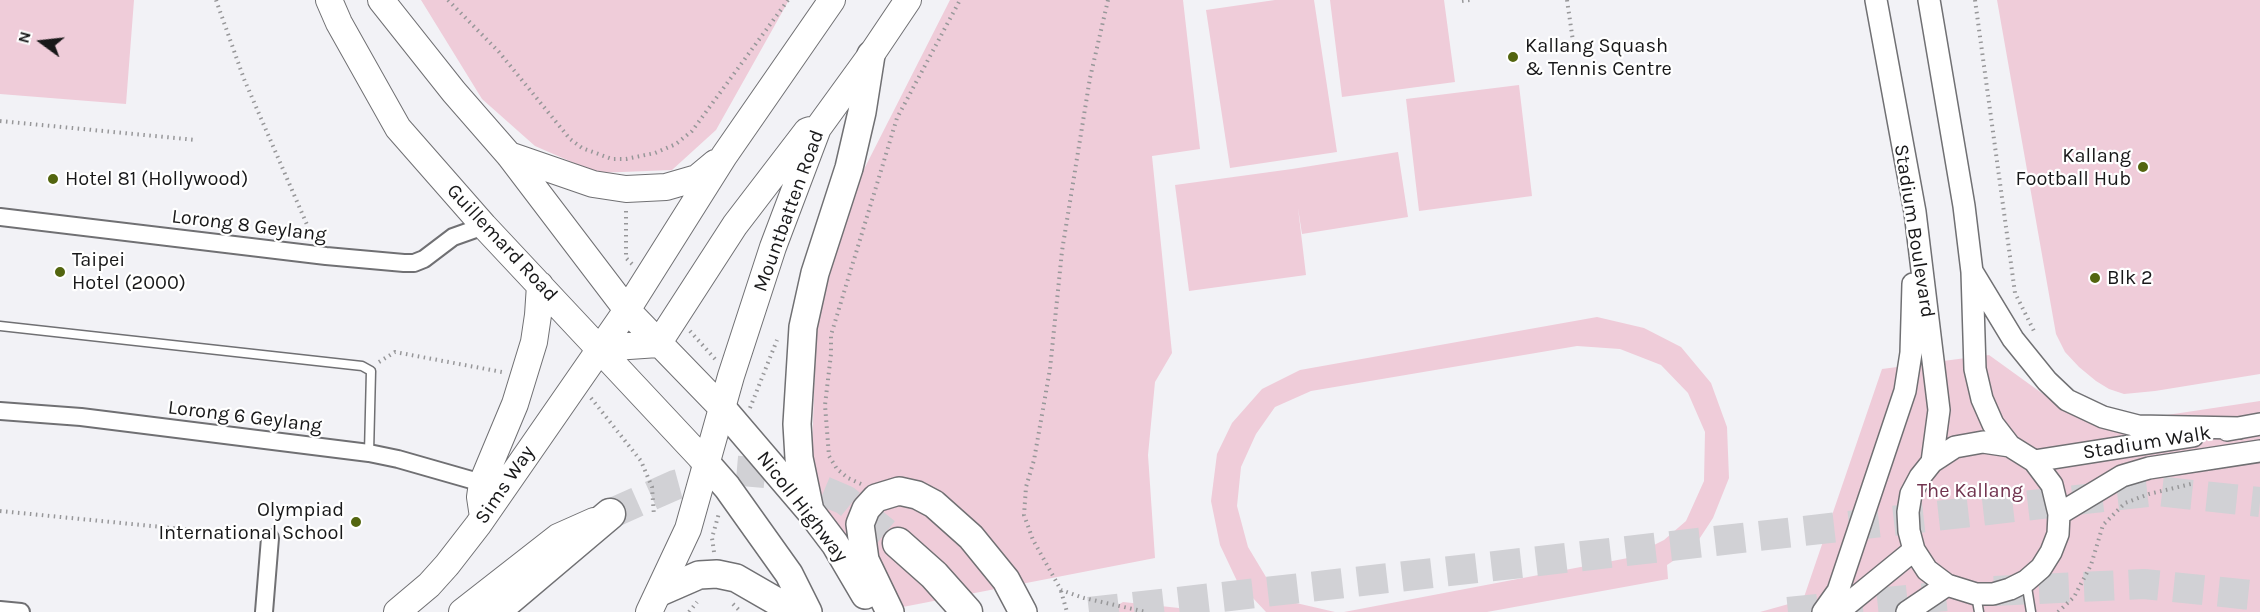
<!DOCTYPE html>
<style>
body{margin:0}
#map{position:relative;width:2260px;height:612px;overflow:hidden;background:#f2f2f6;font-family:Karla,sans-serif}
canvas{display:block}
.north{position:absolute;left:12px;top:12px;width:60px;height:60px;-webkit-text-stroke:4px #fff;paint-order:stroke;rotate:285deg;font-size:16px;font-weight:700;line-height:24px;text-align:center;color:#181819}
.north::after{content:'';display:block;margin:auto;width:21px;height:27px;background:#181819;clip-path:polygon(50% 0,100% 100%,50% 72%,0 100%)}
</style>
<div id="map">
<canvas width="2260" height="612"></canvas>
<div class="north">N</div>
</div>
<script>
const ctx = document.querySelector('canvas').getContext('2d');
ctx.lineJoin = 'round';
function fill(path, color) { ctx.fillStyle = color; ctx.fill(path, 'evenodd'); }
const poly = rows => new Path2D(rows.map(r => 'M' + r).join(''));
function stroke(path, color, width, dash) { ctx.strokeStyle = color; ctx.lineWidth = width; ctx.lineCap = dash ? 'butt' : 'round'; ctx.setLineDash(dash || []); ctx.stroke(path); }
function drawText(font, color, halo, rows, align = 'center') {
  ctx.font = font + ' Karla,sans-serif'; ctx.lineWidth = 4.5; ctx.setLineDash([]); ctx.textBaseline = 'middle'; ctx.strokeStyle = halo; ctx.fillStyle = color; for (const [text, x, y, turn = 0] of rows) {
    ctx.save(); ctx.translate(x, y); ctx.rotate((+turn || 0) * Math.PI / 180); ctx.textAlign = isNaN(turn) ? turn : align; if (halo) ctx.strokeText(text, 0, 0); ctx.fillText(text, 0, 0); ctx.restore();
  }
}
const green = poly([
 [0,0,134,0,126,104,0,94],
 [421,0,789,0,716,130,672,170,597,173,535,146,482,99],
 [950,0,1183,0,1200,149,1152,156,1172,353,1155,382,1148,455,1155,558,877,612,810,511,818,274,858,181],
 [1275,0,1314,0,1337,152,1230,168,1206,10],
 [1330,0,1444,0,1455,82,1342,97],
 [1997,0,2260,0,2260,374,2155,391,2124,394,2109,389,2096,381,2079,367,2065,352,2056,334],
 [1519,85,1532,196,1419,211,1406,99],
 [1398,152,1408,217,1302,234,1298,208,1306,275,1189,291,1175,185,1292,169],
 [1597,317,1644,328,1681,347,1711,383,1727,427,1729,478,1713,518,1694,547,1667,565,1668,579,1487,612,1344,612,1628,558,1664,540,1686,521,1704,481,1705,432,1688,393,1661,365,1620,349,1577,346,1311,391,1275,407,1256,434,1241,467,1237,506,1248,547,1266,577,1296,603,1335,612,1266,612,1237,581,1220,545,1211,501,1217,454,1232,423,1262,389,1300,370],
 [1989,355,2050,399,2126,419,2167,415,2260,401,2260,612,1760,612,1803,600,1882,369],
 [1123,602,1179,608,1183,612,1106,612]
]);
const motorwayTunnel = poly([
 [610,514,675,485,730,470,765,473,809,485,845,500,898,543],
 [1994,591,2144,584,2260,596],
 [1089,612,2156,491,2260,502],
 [1788,612,1946,596]
]);
const path = poly([
 [216,0,244,79,311,234],
 [448,0,499,52,570,139,582,148,612,159,626,159,655,153,676,144,692,131,788,0],
 [1108,0,1090,78,1062,251,1050,369,1034,460,1026,487,1024,515,1033,540,1061,590,1084,598,1146,612],
 [1567,0,1574,48],
 [1975,0,2015,293,2034,331],
 [1462,1,1470,0],
 [0,121,196,140],
 [626,211,626,258,632,264],
 [690,331,715,359],
 [379,362,395,352,502,372],
 [591,398,641,461,652,487,654,516],
 [750,408,777,340],
 [861,484,848,478,837,469,829,456,825,405,831,354,831,335,897,118,960,0],
 [0,511,253,536],
 [714,552,712,538,719,513],
 [1061,591,1067,612],
 [733,604,741,612],
 [689,612,697,602],
 [2058,612,2074,597,2091,565,2103,525,2125,503,2149,494,2195,483]
]);
const service = poly([
 [0,326,362,366,371,371,369,453],
 [2026,581,2031,612],
 [1976,595,1979,612]
]);
const minor = poly([
 [0,217,326,256,404,263,414,263,424,259,453,237,484,226],
 [0,411,81,417,369,453,398,459,482,483],
 [0,610,21,612],
 [264,612,270,538]
]);
const tertiary = poly([
 [1876,0,1915,212,1939,410,1932,462,1920,477,1911,494,1908,512,1909,531,1914,550,1927,570,1947,585,1976,594,1993,594,2010,589,2026,581,2041,568,2051,552,2058,534,2059,514,2052,485,2034,461,2010,446,1983,442,1955,447,1932,462],
 [1929,0,1964,206,1972,272,1975,369,1982,399,1993,424,2010,446],
 [1973,273,2013,339,2047,381,2067,400,2103,417,2138,426,2239,428],
 [2227,430,2260,424],
 [2034,461,2193,436],
 [2059,514,2122,476,2149,468,2260,451],
 [1823,612,1838,591,1905,391,1911,353,1913,284],
 [1838,612,1914,550],
 [1907,612,1947,585]
]);
const primary = poly([
 [329,0,339,23,398,128,484,226,706,463],
 [381,0,454,92,509,155,627,310,722,408],
 [509,155,593,184,626,189,666,187,697,178,715,163],
 [658,344,735,225,807,131,810,130],
 [600,348,658,344],
 [483,517,480,497,482,483,515,404,534,342,538,315,540,285],
 [397,612,429,585,447,565,478,525,627,310,724,156,832,0],
 [462,612,558,537,594,521],
 [649,612,688,529,731,376,773,247,818,128,871,55,908,0]
]);
const trunk = poly([
 [722,408,810,511,835,544,865,595],
 [706,463,727,487,789,574,808,612],
 [810,511,799,458,797,424,803,327,815,273,849,168,862,112,871,55],
 [660,592,699,575,717,574,736,578,795,612],
 [890,612,865,560,860,524,866,509,876,498,899,491,917,495,934,504,971,537,1006,580,1023,612]
]);
const motorway = poly([
 [898,543,934,575,967,612],
 [494,612,610,514]
]);
const markers = [
 [1513,57,6,"#53650f"],
 [2143,167,6,"#53650f"],
 [53,179,6,"#53650f"],
 [60,272,6,"#53650f"],
 [2095,278,6,"#53650f"],
 [356,522,6,"#53650f"]
];
const poiNames = [
 ["Kallang Squash",1525,46],
 ["& Tennis Centre",1525,69],
 ["Kallang",2131,156,"right"],
 ["Football Hub",2131,179,"right"],
 ["Hotel 81 (Hollywood)",65,179],
 ["Taipei",72,260],
 ["Hotel (2000)",72,283],
 ["Blk 2",2107,278],
 ["Olympiad",344,510,"right"],
 ["International School",344,533,"right"]
];
const streetNames = [
 ["Mountbatten Road",789,211,-70],
 ["Lorong 8 Geylang",249,226,7],
 ["Stadium Boulevard",1914,231,81],
 ["Guillemard Road",502,243,47],
 ["Lorong 6 Geylang",245,417,7],
 ["Stadium Walk",2147,443,-9],
 ["Sims Way",505,485,-56],
 ["Nicoll Highway",802,507,52]
];
const parkNames = [
 ["The Kallang",1970,491]
];
fill(green, '#efccd9');
stroke(motorwayTunnel, '#d1d1d5', 30, [30, 15]);
stroke(service, '#707073', 11);
stroke(minor, '#707073', 20);
stroke(tertiary, '#707073', 24);
stroke(primary, '#707073', 28);
stroke(trunk, '#707073', 30);
stroke(motorway, '#707073', 33);
stroke(path, '#979799', 4, [1.5, 4.5]);
stroke(service, '#fff', 8);
stroke(minor, '#fff', 16);
stroke(tertiary, '#fff', 21);
stroke(primary, '#fff', 26);
stroke(trunk, '#fff', 27);
stroke(motorway, '#fff', 30);
for (const [x, y, r, color] of markers) { const dot = new Path2D(); dot.arc(x, y, r, 0, 2 * Math.PI); ctx.fillStyle = color; ctx.fill(dot); stroke(dot, '#fff', 2); }
drawText('20px', '#181819', '#fff', poiNames, 'left');
drawText('20px', '#181819', '#fff', streetNames);
drawText('20px', '#71344f', '#fff', parkNames);
</script>
